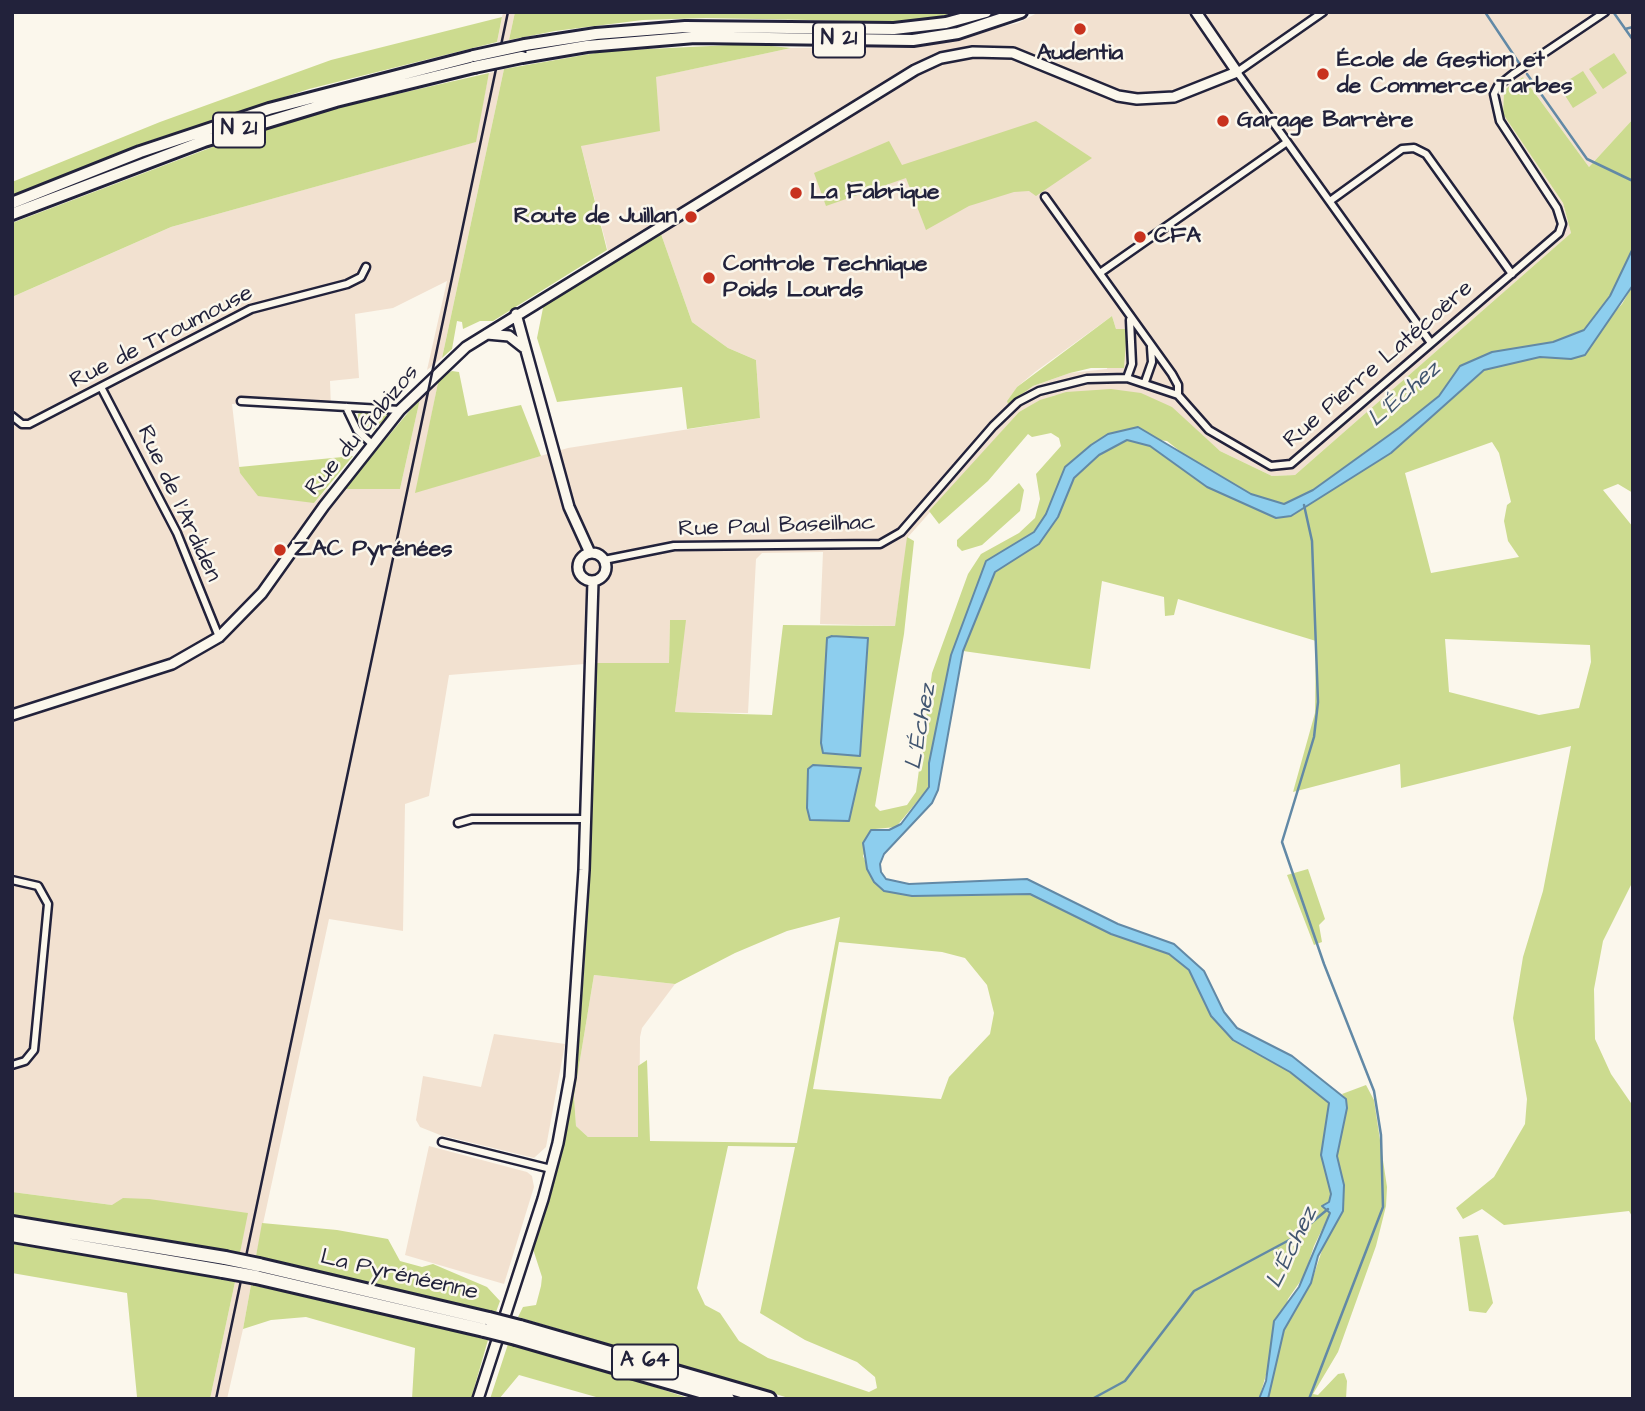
<!DOCTYPE html>
<meta charset="utf-8">
<style>
body{margin:0}
#map{position:relative;width:1645px;height:1411px;overflow:hidden;background:#fbf7ec;font-family:"Architects Daughter",sans-serif}
canvas{display:block}
.frame{position:absolute;inset:0;border:14px solid #22223b;pointer-events:none}
</style>
<div id="map">
<canvas width="1645" height="1411"></canvas>
<div class="frame"></div>
</div>
<script>
const ctx = document.querySelector('canvas').getContext('2d');
ctx.lineJoin = 'round';
function fill(path, color) { ctx.fillStyle = color; ctx.fill(path, 'evenodd'); }
const poly = rows => new Path2D(rows.map(r => 'M' + r).join(''));
function stroke(path, color, width, dash) { ctx.strokeStyle = color; ctx.lineWidth = width; ctx.lineCap = dash ? 'butt' : 'round'; ctx.setLineDash(dash || []); ctx.stroke(path); }
function drawText(font, color, halo, rows, align = 'center') {
  ctx.font = font + ' "Architects Daughter",sans-serif'; ctx.lineWidth = 5; ctx.setLineDash([]); ctx.textBaseline = 'middle'; ctx.strokeStyle = halo; ctx.fillStyle = color; for (const [text, x, y, turn = 0] of rows) {
    ctx.save(); ctx.translate(x, y); ctx.rotate((+turn || 0) * Math.PI / 180); ctx.textAlign = isNaN(turn) ? turn : align; if (halo) ctx.strokeText(text, 0, 0); ctx.fillText(text, 0, 0); ctx.restore();
  }
}
const built = poly([
 [503,12,515,12,509,40,497,42],
 [1039,12,1633,12,1633,119,1589,167,1523,77,1504,90,1503,114,1563,203,1571,233,1295,475,1272,476,1220,451,1206,439,1055,395,1019,412,908,537,895,626,820,624,823,552,762,553,756,559,748,713,675,712,685,620,670,620,669,663,597,663,449,675,429,796,405,804,403,931,329,919,256,1256,240,1253,247,1213,112,1205,12,1192,12,297,171,227,475,142,489,73,504,69,442,358,427,370,447,281,393,308,355,314,359,378,330,381,331,408,232,404,240,473,314,503,327,489,400,489,420,399,439,378,416,492,568,448,760,418,756,360,728,348,692,322,661,234,611,263,581,146,655,77,791,48,912,47,1018,23],
 [1112,316,1116,329,1107,369,1070,373,1033,386,1007,401,1017,387,1035,372],
 [594,975,675,984,642,1028,640,1037,639,1137,588,1137,576,1126,574,1096],
 [494,1034,565,1044,546,1147,534,1158,440,1135,420,1127,416,1120,423,1076,481,1087],
 [429,1146,527,1172,532,1176,534,1187,504,1284,405,1255],
 [235,1282,251,1285,243,1329,227,1399,210,1399]
]);
const green = poly([
 [515,12,962,12,909,22,706,18,643,20,555,31,509,40],
 [502,17,497,42,309,89,149,141,12,196,12,182,160,122,331,60],
 [752,44,791,48,656,77,660,131,581,146,607,250,493,321,480,321,463,329,462,322,457,321,452,349,442,358,504,69,607,51],
 [1614,53,1627,73,1603,89,1589,69],
 [1583,71,1597,93,1573,108,1559,86],
 [489,73,476,142,171,227,12,297,12,223,231,140,314,113],
 [1523,77,1589,167,1633,119,1633,248,1610,296,1584,330,1553,342,1492,352,1460,366,1439,396,1399,428,1313,490,1284,504,1251,494,1195,463,1167,441,1108,434,1091,445,1065,467,1046,514,1034,532,986,561,951,655,929,763,929,787,896,827,875,829,863,856,874,882,884,891,912,896,1030,894,1111,934,1169,954,1189,970,1211,1016,1233,1040,1290,1072,1329,1103,1322,1149,1331,1194,1330,1213,1314,1246,1304,1276,1288,1299,1259,1399,792,1399,518,1317,523,1307,536,1305,541,1286,542,1277,532,1246,562,1141,574,1083,584,973,597,663,669,663,670,620,686,620,675,712,772,715,783,625,895,626,907,537,914,541,904,634,875,806,880,811,907,805,916,792,932,673,968,574,981,554,1019,533,1035,518,1040,499,1036,474,1061,446,1059,438,1051,433,1032,437,1028,434,988,481,945,519,939,524,929,511,1019,412,1040,400,1066,392,1111,389,1141,393,1172,407,1220,451,1272,476,1295,475,1571,233,1563,203,1503,114,1504,90],
 [840,917,797,1143,650,1141,647,1060,638,1066,638,1137,588,1137,576,1126,574,1096,594,975,675,984,735,953,787,931],
 [839,942,942,952,965,958,987,985,994,1013,990,1034,949,1077,941,1099,813,1089],
 [728,1146,795,1147,760,1313,805,1340,857,1362,875,1377,877,1388,869,1392,768,1358,739,1341,720,1313,705,1305,697,1288],
 [1036,121,1092,158,1036,196,1029,191,1014,192,969,206,926,230,906,178,826,206,814,173,889,141,902,165],
 [661,234,692,322,728,348,756,360,760,418,687,429,682,387,557,402,537,338,544,303],
 [1633,285,1633,493,1618,484,1603,490,1633,527,1633,881,1603,941,1594,989,1595,1039,1611,1074,1633,1106,1633,1218,1629,1211,1504,1225,1482,1209,1463,1219,1456,1208,1494,1177,1525,1124,1527,1099,1513,1018,1523,957,1543,891,1571,746,1401,788,1400,764,1293,792,1315,713,1316,641,1178,599,1174,615,1165,616,1164,597,1102,581,1090,669,963,651,995,572,1039,544,1058,517,1074,478,1099,455,1127,440,1150,446,1207,487,1276,518,1291,516,1391,453,1485,370,1540,357,1571,359,1622,304],
 [1492,442,1499,453,1511,502,1507,505,1504,521,1508,541,1519,557,1431,573,1405,473],
 [1445,639,1590,645,1591,662,1579,708,1539,715,1449,692],
 [1112,316,1116,329,1127,329,1124,368,1091,368,1070,373,1033,386,1008,404,1007,401,1017,387],
 [452,371,459,372,468,416,521,405,541,456,415,493,439,378],
 [420,399,400,489,344,489,411,409],
 [364,410,389,411,390,414,369,434,358,424,358,414],
 [353,456,314,503,258,496,240,473,239,467],
 [1019,483,1024,490,1020,511,982,545,962,551,957,546,957,540],
 [1308,869,1325,919,1319,925,1322,942,1314,945,1287,875],
 [1366,1085,1374,1100,1387,1187,1386,1206,1376,1246,1338,1352,1313,1394,1318,1395,1338,1374,1344,1373,1347,1381,1346,1399,1268,1399,1284,1330,1311,1283,1344,1185,1337,1156,1346,1099,1342,1094],
 [12,1192,112,1205,123,1198,149,1199,248,1213,240,1253,12,1215],
 [262,1223,337,1230,388,1239,400,1261,422,1267,433,1264,487,1287,500,1301,496,1312,256,1256],
 [1478,1235,1493,1303,1486,1313,1469,1311,1459,1237],
 [12,1244,154,1266,235,1282,210,1399,137,1397,127,1293,12,1273],
 [251,1285,369,1309,488,1340,471,1399,412,1399,415,1348,306,1317,271,1320,243,1329],
 [508,1344,652,1386,691,1399,603,1399,519,1375,499,1399,490,1399]
]);
const water = poly([
 [1633,248,1633,285,1585,355,1571,359,1540,357,1484,370,1391,453,1291,516,1276,518,1207,487,1150,446,1127,440,1099,455,1074,478,1058,517,1039,544,995,572,963,651,938,790,932,803,884,854,880,864,881,872,886,879,909,884,1027,879,1118,924,1174,944,1204,971,1224,1012,1237,1028,1292,1056,1346,1099,1347,1108,1337,1156,1344,1185,1343,1211,1318,1256,1311,1283,1284,1330,1268,1399,1259,1399,1266,1381,1274,1321,1299,1287,1330,1213,1322,1206,1329,1202,1331,1194,1321,1155,1329,1103,1290,1072,1233,1040,1211,1016,1189,970,1169,954,1111,934,1030,894,912,896,884,891,874,882,867,869,863,843,871,830,889,830,901,824,929,787,929,763,951,655,986,561,1034,532,1046,514,1065,467,1091,445,1108,434,1138,427,1251,494,1284,504,1313,490,1399,428,1439,396,1460,366,1492,352,1553,342,1584,330,1610,296,1633,248],
 [832,636,868,638,860,756,823,753,821,743,827,638,832,636],
 [813,765,861,768,849,821,810,820,807,808,808,769,813,765]
]);
const stream = poly([
 [1485,12,1519,63],
 [1614,13,1633,40],
 [1625,29,1633,27],
 [1527,74,1587,159,1633,181],
 [1304,505,1312,541,1318,702,1314,737,1282,842,1324,964,1374,1091,1381,1135,1383,1207,1309,1399],
 [1092,1399,1125,1381,1194,1291,1293,1238,1328,1209]
]);
const street = poly([
 [1323,12,1237,72,1431,343],
 [1045,197,1172,374,1178,385,1178,395,1209,430,1271,466,1291,464,1559,233,1562,224,1557,208,1500,121,1494,94,1498,86,1513,74,1605,12],
 [1330,201,1402,149,1414,148,1426,154,1512,274],
 [1100,273,1287,142],
 [1127,378,1132,364,1130,320],
 [1145,382,1152,362,1151,347],
 [102,389,177,533,219,637],
 [241,401,400,410],
 [346,407,357,430,372,444],
 [12,416,22,424,29,424,251,309,347,284,361,277,366,267],
 [604,560,674,546,880,544,901,532,993,426,1018,402,1039,391,1087,379,1127,378,1178,395],
 [458,823,472,819,586,819],
 [12,880,38,886,48,904,34,1050,25,1061,12,1065],
 [442,1142,551,1169]
]);
const secondary = poly([
 [516,314,569,507,590,553],
 [487,334,509,336,523,347],
 '578 567a14 14 0 1 1 28 0a14 14 0 1 1-28 0Z',
 [12,715,172,664,219,637,262,593,324,506,400,410,466,347,915,70,941,58,973,52,1013,53,1118,96,1137,99,1174,97,1237,72,1196,12],
 [478,1399,543,1199,558,1143,570,1077,584,870,593,581]
]);
const primary = poly([
 [525,45,596,34,685,27,894,29,946,23,986,12],
 [522,57,587,46,695,37,913,40,958,33,1021,12],
 [12,203,140,152,269,109,474,56],
 [12,214,204,141,336,101,474,67]
]);
const highway = poly([
 [12,1223,225,1258],
 [12,1235,223,1271],
 [259,1265,489,1319],
 [256,1277,484,1330],
 [520,1327,769,1399],
 [516,1338,728,1399]
]);
const rail = poly([
 [216,1399,508,12]
]);
const primaryBridge = poly([
 [474,56,525,45],
 [474,67,522,57]
]);
const highwayBridge = poly([
 [225,1258,259,1265],
 [223,1271,256,1277],
 [489,1319,520,1327],
 [484,1330,516,1338]
]);
const markers = [
 [1080,29,7,"#c8321e"],
 [1323,74,7,"#c8321e"],
 [1223,121,7,"#c8321e"],
 [796,193,7,"#c8321e"],
 [691,217,7,"#c8321e"],
 [1140,237,7,"#c8321e"],
 [709,278,7,"#c8321e"],
 [280,550,7,"#c8321e"]
];
const shields = [
 [839,40,52],
 [239,130,52],
 [645,1362,66]
];
const shieldNames = [
 ["N 21",839,40],
 ["N 21",239,130],
 ["A 64",645,1362]
];
const poiNames = [
 ["Audentia",1080,54,"center"],
 ["École de Gestion et",1337,61],
 ["de Commerce Tarbes",1337,87],
 ["Garage Barrère",1237,121],
 ["La Fabrique",810,193],
 ["Route de Juillan",677,217,"right"],
 ["CFA",1154,237],
 ["Controle Technique",723,265],
 ["Poids Lourds",723,291],
 ["ZAC Pyrénées",294,550]
];
const streetNames = [
 ["Rue de Troumouse",162,338,-27],
 ["Rue Pierre Latécoère",1379,365,-41],
 ["Rue du Gabizos",363,431,-50],
 ["Rue de l'Ardiden",178,504,65],
 ["Rue Paul Baseilhac",777,527,-2],
 ["La Pyrénéenne",399,1276,13]
];
const waterNames = [
 ["L'Échez",1405,395,-41],
 ["L'Échez",922,727,-80],
 ["L'Échez",1293,1248,-64]
];
fill(built, '#f2e1d0');
fill(green, '#ccdb8f');
fill(water, '#8dceee');
stroke(water, '#6289a6', 2);
stroke(stream, '#6289a6', 2.5);
stroke(street, '#22223b', 11);
stroke(secondary, '#22223b', 14);
stroke(primary, '#22223b', 16);
stroke(highway, '#22223b', 18);
stroke(street, '#fbf7ec', 6);
stroke(secondary, '#fbf7ec', 9);
stroke(primary, '#fbf7ec', 10);
stroke(highway, '#fbf7ec', 12);
stroke(rail, '#22223b', 2.5);
stroke(primaryBridge, '#22223b', 16, []);
stroke(highwayBridge, '#22223b', 18, []);
stroke(primaryBridge, '#fbf7ec', 10);
stroke(highwayBridge, '#fbf7ec', 12);
for (const [x, y, r, color] of markers) { const dot = new Path2D(); dot.arc(x, y, r, 0, 2 * Math.PI); ctx.fillStyle = color; ctx.fill(dot); stroke(dot, '#fbf7ec', 2.5); }
for (const [x, y, w] of shields) { const box = new Path2D(); box.roundRect(x - w / 2, y - 17.5, w, 35, 5); ctx.fillStyle = '#fbf7ec'; ctx.fill(box); stroke(box, '#22223b', 2); }
drawText('bold 21px', '#22223b', null, shieldNames);
drawText('bold 23px', '#22223b', '#fbf7ec', poiNames, 'left');
drawText('23px', '#22223b', '#fbf7ec', streetNames);
drawText('italic 24px', '#425671', '#fbf7ec', waterNames);
</script>
